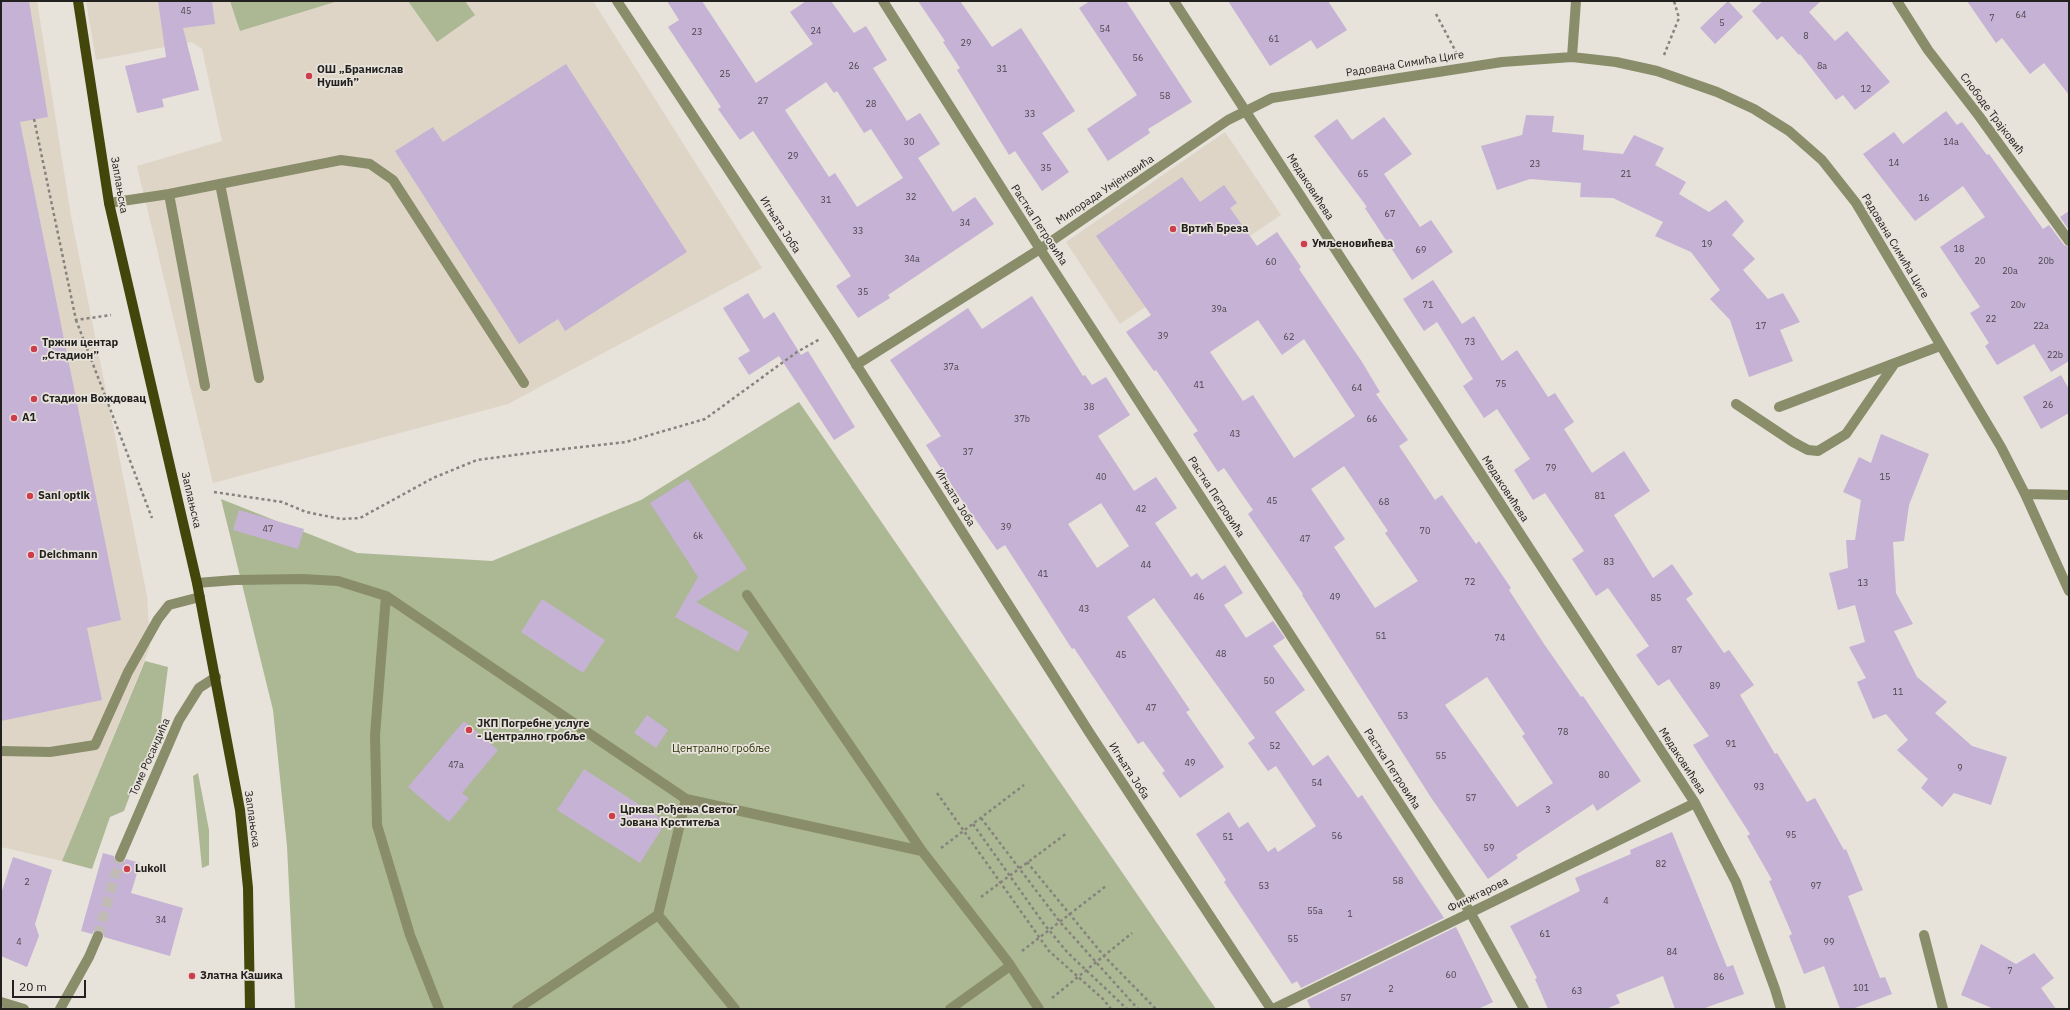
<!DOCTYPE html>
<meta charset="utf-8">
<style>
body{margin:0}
#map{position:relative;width:2070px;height:1010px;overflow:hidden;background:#e7e2da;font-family:"IBM Plex Sans",sans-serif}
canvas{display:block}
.frame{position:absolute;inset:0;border:2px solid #23211f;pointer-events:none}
.scale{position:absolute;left:12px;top:980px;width:74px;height:18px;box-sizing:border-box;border:2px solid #23211f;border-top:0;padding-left:5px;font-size:12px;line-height:14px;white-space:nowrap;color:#23211f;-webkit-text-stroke:3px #e7e2da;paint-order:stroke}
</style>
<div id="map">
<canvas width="2070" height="1010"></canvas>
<div class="frame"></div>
<div class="scale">20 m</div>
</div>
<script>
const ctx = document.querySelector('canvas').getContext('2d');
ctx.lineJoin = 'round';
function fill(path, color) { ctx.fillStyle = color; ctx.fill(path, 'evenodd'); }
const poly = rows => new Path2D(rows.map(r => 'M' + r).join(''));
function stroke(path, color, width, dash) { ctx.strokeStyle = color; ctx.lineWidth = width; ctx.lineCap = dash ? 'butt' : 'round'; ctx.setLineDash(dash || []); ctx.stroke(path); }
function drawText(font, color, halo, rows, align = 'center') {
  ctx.font = font + ' "IBM Plex Sans",sans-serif'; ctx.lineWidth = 3.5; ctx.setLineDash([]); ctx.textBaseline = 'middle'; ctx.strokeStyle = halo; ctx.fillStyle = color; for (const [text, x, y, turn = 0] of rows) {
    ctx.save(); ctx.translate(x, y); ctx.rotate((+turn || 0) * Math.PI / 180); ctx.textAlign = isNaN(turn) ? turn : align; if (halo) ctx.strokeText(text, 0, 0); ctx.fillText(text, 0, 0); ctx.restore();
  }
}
const built = poly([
 [1,1,37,1,71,216,147,596,150,647,62,861,1,847],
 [86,1,593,1,762,268,508,404,213,483,137,166,222,141,202,49,191,42,96,60],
 [1225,132,1281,215,1120,324,1066,242]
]);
const green = poly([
 [230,1,338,1,240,31],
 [408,1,465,1,475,15,437,42],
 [799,402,1216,1009,295,1009,287,846,273,710,221,499,357,553,492,561,641,500],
 [145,661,168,667,158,745,142,763,124,811,110,817,92,869,62,861],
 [198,773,209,830,209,865,202,868,193,776]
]);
const building = poly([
 [1,1,29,1,48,117,20,122,121,620,87,628,102,700,1,721],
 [158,1,212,1,215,24,183,28,199,90,162,99,164,107,137,113,125,66,166,57],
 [667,1,702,1,756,83,813,44,790,12,806,1,831,1,854,33,866,26,887,60,873,68,907,121,920,113,940,144,918,158,953,212,975,197,994,224,888,295,890,298,858,318,836,286,851,276,753,131,740,140,718,109,721,107,668,27,679,20],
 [826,82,834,93,837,91,864,133,871,129,903,178,857,207,835,173,829,177,785,110],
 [918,1,960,1,992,47,1021,28,1075,111,1042,133,1069,172,1042,191,1015,151,1009,155,957,70,960,68,943,42,945,41],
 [1090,1,1126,1,1192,102,1148,129,1150,133,1108,161,1087,129,1137,95,1079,8],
 [1228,1,1328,1,1347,30,1317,49,1311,40,1270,66],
 [1728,1,1743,17,1715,44,1700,28],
 [1763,1,1821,1,1809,12,1835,41,1847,31,1890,82,1855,110,1843,95,1836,100,1800,54,1799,55,1782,36,1777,40,1752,11],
 [1967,1,2069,1,2069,95,2044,63,2030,74,2002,38,1996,43],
 [566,64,687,252,565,331,558,319,519,344,395,151,433,127,443,142],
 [1946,111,1957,125,1962,122,1987,155,1989,154,2043,229,2049,225,2064,245,2069,247,2069,361,2051,372,2034,344,1997,365,1985,346,1989,343,1970,313,1980,307,1940,247,1985,217,1963,186,1915,221,1863,154,1894,132,1903,144],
 [1526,115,1554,116,1552,132,1584,135,1583,150,1623,154,1634,135,1664,148,1655,165,1686,182,1679,194,1709,212,1726,200,1744,221,1732,235,1755,259,1743,270,1768,299,1783,293,1800,322,1780,330,1793,361,1749,377,1730,320,1710,299,1720,290,1691,252,1655,236,1663,222,1613,198,1580,197,1581,183,1530,179,1497,190,1481,146,1522,135],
 [1384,117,1412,154,1384,174,1420,227,1431,220,1453,252,1412,280,1365,208,1367,207,1314,136,1337,119,1352,140],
 [1182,177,1200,202,1224,185,1237,203,1230,208,1257,246,1277,232,1301,267,1299,269,1362,362,1380,392,1376,394,1408,440,1399,446,1435,500,1442,495,1476,544,1479,541,1511,588,1509,590,1544,644,1581,697,1583,696,1641,781,1597,811,1593,804,1516,855,1518,858,1488,879,1432,799,1302,595,1303,594,1248,514,1253,510,1224,468,1218,472,1193,434,1198,431,1156,370,1154,371,1126,332,1151,315,1096,236],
 [1258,320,1282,355,1304,339,1355,416,1294,458,1253,395,1243,401,1210,352],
 [1344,466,1388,531,1385,533,1418,581,1375,608,1334,547,1345,539,1311,489],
 [1487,677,1525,734,1522,736,1553,783,1517,807,1445,705],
 [2069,211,2069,230,2060,217],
 [1433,280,1462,324,1474,316,1502,361,1517,350,1548,397,1555,393,1574,422,1564,429,1592,473,1624,451,1650,491,1614,515,1653,578,1672,564,1693,594,1686,599,1724,653,1729,650,1754,685,1740,695,1775,754,1777,753,1807,802,1815,798,1844,850,1846,849,1863,890,1848,896,1880,978,1885,977,1892,994,1852,1009,1840,1009,1824,966,1804,974,1789,936,1792,934,1769,881,1772,880,1747,836,1750,834,1693,745,1709,736,1669,679,1658,686,1636,655,1649,646,1608,588,1596,596,1572,559,1584,551,1545,493,1533,500,1514,470,1530,459,1497,409,1484,418,1463,386,1473,379,1437,322,1424,331,1403,299],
 [748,293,764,319,774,312,801,355,808,351,855,427,834,440,779,356,749,375,738,358,750,351,723,308],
 [1032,296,1083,376,1085,375,1092,385,1106,377,1130,415,1098,436,1134,491,1156,477,1177,508,1155,523,1191,577,1197,573,1202,580,1225,565,1243,593,1224,605,1246,638,1273,621,1285,638,1273,646,1305,690,1275,712,1313,766,1328,755,1358,798,1362,795,1444,918,1301,988,1297,981,1292,984,1224,882,1226,880,1196,834,1229,812,1239,828,1248,822,1268,852,1275,847,1278,852,1316,826,1276,766,1268,771,1248,743,1255,738,1154,598,1127,617,1190,710,1186,712,1224,767,1180,798,1162,773,1165,771,1143,741,1138,744,1074,648,1072,649,1005,545,997,550,957,493,926,445,941,436,890,360,968,308,982,329],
 [1101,503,1129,546,1097,568,1068,524],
 [2061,375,2069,389,2069,413,2041,429,2023,397],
 [1881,434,1929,454,1909,505,1904,541,1893,542,1896,593,1913,624,1894,631,1917,677,1947,702,1935,713,1972,746,2007,757,1991,805,1954,793,1942,807,1921,788,1928,779,1897,750,1908,740,1886,714,1873,719,1857,682,1866,678,1849,647,1865,642,1855,605,1838,610,1829,573,1848,568,1846,540,1855,540,1861,500,1843,492,1859,457,1871,463],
 [688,479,747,569,696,602,749,632,738,652,675,617,698,577,650,503],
 [239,510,304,529,298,549,233,530],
 [542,599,605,640,583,673,521,632],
 [647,715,668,730,656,748,634,733],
 [464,721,498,750,462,793,469,798,449,822,408,787],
 [584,769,666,822,640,863,557,810],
 [1672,832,1727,967,1733,965,1744,994,1702,1009,1675,1009,1663,976,1616,995,1620,1003,1606,1009,1548,1009,1535,979,1537,978,1510,926,1580,891,1575,878,1631,854,1630,850],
 [103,853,114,856,115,861,118,863,124,862,126,859,140,863,131,893,183,908,170,956,104,937,103,932,100,930,94,931,92,934,81,931],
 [13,857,52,870,35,924,39,936,27,967,1,956,1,894],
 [1456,927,1493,1002,1478,1009,1311,1009,1307,1000],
 [1981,944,2016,964,2034,953,2054,978,2041,988,2056,1009,1994,1009,1961,995]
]);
const minorTunnel = poly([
 [98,936,120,857]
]);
const path = poly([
 [1436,14,1456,52],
 [1664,55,1679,18,1674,1],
 [34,119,76,320,111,315],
 [76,320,152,518],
 [214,492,282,502,306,512,341,519,360,518,433,478,477,460,537,452,626,442,705,419,797,352,820,339],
 [937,793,1049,951,1103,999,1111,1009],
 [981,818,1060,922,1138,1009],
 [973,824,1044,924,1067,952,1127,1009],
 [941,848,1024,785],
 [1027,862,1104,956,1156,1009],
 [981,897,1067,833],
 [1022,951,1106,886],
 [1052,998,1132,933]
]);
const minor = poly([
 [617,1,835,331,1089,732,1271,1009],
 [883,1,1040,249,1470,912,1524,1009],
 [1174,1,1695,803,1736,882,1775,989,1781,1009],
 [1897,1,1928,50,1979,116,2069,241],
 [1572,57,1576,1],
 [220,184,259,378],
 [169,194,205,386],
 [109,203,169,194,341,160,370,164,393,180,524,383],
 [856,365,1040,249,1228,120,1272,98,1502,62,1572,57,1616,62,1657,71,1717,92,1754,109,1789,131,1822,160,1856,203,2001,447,2025,494,2069,591],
 [1736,404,1793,442,1808,450,1818,451,1846,434,1895,363],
 [1779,407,1940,346],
 [2025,494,2069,495],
 [197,583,235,580,303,579,338,581,386,596,686,799,922,851,1008,962,1039,1009],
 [747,595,922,851],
 [386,596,375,735,377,825,410,935,439,1009],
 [1,751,50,752,95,745,128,672,158,619,169,605,200,597],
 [120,857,179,720,199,688,216,677],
 [658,915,686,799],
 [1924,935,1943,1009],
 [1,1002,24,1009],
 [60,1009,89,957,98,936],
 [517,1009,658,915,735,1009],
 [950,1009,1010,966],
 [1273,1009,1695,803]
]);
const major = poly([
 [78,1,109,203,197,583,240,810,248,888,250,1009]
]);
const markers = [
 [309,76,4,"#cd3d4b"],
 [1173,229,4,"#cd3d4b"],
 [1304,244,4,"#cd3d4b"],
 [34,349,4,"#cd3d4b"],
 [34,399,4,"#cd3d4b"],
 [14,418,4,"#cd3d4b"],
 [30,496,4,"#cd3d4b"],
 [31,555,4,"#cd3d4b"],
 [469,730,4,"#cd3d4b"],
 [612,816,4,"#cd3d4b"],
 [127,869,4,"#cd3d4b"],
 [192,976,4,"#cd3d4b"]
];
const numberNames = [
 ["45",186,11],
 ["64",2021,15],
 ["7",1992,18],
 ["5",1722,23],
 ["54",1105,29],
 ["24",816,31],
 ["23",697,32],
 ["8",1806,36],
 ["61",1274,39],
 ["29",966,43],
 ["56",1138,58],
 ["26",854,66],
 ["8a",1822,66],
 ["31",1002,69],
 ["25",725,74],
 ["12",1866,89],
 ["58",1165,96],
 ["27",763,101],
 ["28",871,104],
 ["33",1030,114],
 ["30",909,142],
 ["14a",1951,142],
 ["29",793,156],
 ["14",1894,163],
 ["23",1535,164],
 ["35",1046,168],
 ["65",1363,174],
 ["21",1626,174],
 ["32",911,197],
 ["16",1924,198],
 ["31",826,200],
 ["67",1390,214],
 ["34",965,223],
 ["33",858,231],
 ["19",1707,244],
 ["18",1959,249],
 ["69",1421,250],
 ["34a",912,259],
 ["20",1980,261],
 ["20b",2046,261],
 ["60",1271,262],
 ["20a",2010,271],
 ["35",863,292],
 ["71",1428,305],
 ["20v",2018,305],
 ["39a",1219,309],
 ["22",1991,319],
 ["17",1761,326],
 ["22a",2041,326],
 ["39",1163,336],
 ["62",1289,337],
 ["73",1470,342],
 ["22b",2055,355],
 ["37a",951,367],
 ["75",1501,384],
 ["41",1199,385],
 ["64",1357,388],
 ["26",2048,405],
 ["38",1089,407],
 ["37b",1022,419],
 ["66",1372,419],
 ["43",1235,434],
 ["37",968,452],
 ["79",1551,468],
 ["40",1101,477],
 ["15",1885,477],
 ["81",1600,496],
 ["45",1272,501],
 ["68",1384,502],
 ["42",1141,509],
 ["39",1006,527],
 ["47",268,529],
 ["70",1425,531],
 ["6k",698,536],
 ["47",1305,539],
 ["83",1609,562],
 ["44",1146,565],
 ["41",1043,574],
 ["72",1470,582],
 ["13",1863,583],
 ["46",1199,597],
 ["49",1335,597],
 ["85",1656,598],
 ["43",1084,609],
 ["51",1381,636],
 ["74",1500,638],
 ["87",1677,650],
 ["48",1221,654],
 ["45",1121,655],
 ["50",1269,681],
 ["89",1715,686],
 ["11",1898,692],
 ["47",1151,708],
 ["53",1403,716],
 ["78",1563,732],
 ["91",1731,744],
 ["52",1275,746],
 ["55",1441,756],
 ["49",1190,763],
 ["47a",456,765],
 ["9",1960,768],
 ["80",1604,775],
 ["54",1317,783],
 ["93",1759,787],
 ["57",1471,798],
 ["3",1548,810],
 ["95",1791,835],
 ["56",1337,836],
 ["51",1228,837],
 ["59",1489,848],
 ["82",1661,864],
 ["58",1398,881],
 ["2",27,882],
 ["53",1264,886],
 ["97",1816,886],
 ["4",1606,901],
 ["55a",1315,911],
 ["1",1350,914],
 ["34",161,920],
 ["61",1545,934],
 ["55",1293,939],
 ["4",19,942],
 ["99",1829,942],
 ["84",1672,952],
 ["7",2010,971],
 ["60",1451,975],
 ["86",1719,977],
 ["101",1861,988],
 ["2",1391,989],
 ["63",1577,991],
 ["57",1346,998]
];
const streetNames = [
 ["Радована Симића Циге",1405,64,-9],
 ["Слободе Трајковић",1992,114,53],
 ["Заплањска",119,185,80],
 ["Медаковићева",1310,187,57],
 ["Милорада Умјеновића",1105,190,-34],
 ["Игњата Јоба",780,225,57],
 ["Растка Петровића",1039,225,57],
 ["Радована Симића Циге",1895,246,59],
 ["Медаковићева",1505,489,57],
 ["Растка Петровића",1216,497,57],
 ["Игњата Јоба",955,498,58],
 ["Заплањска",191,500,77],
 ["Томе Росандића",150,757,-66],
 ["Медаковићева",1682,761,57],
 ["Растка Петровића",1392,769,57],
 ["Игњата Јоба",1129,771,57],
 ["Заплањска",252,819,82],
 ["Финжгарова",1478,895,-26]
];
const poiNames = [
 ["ОШ „Бранислав",317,70],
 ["Нушић”",317,83],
 ["Вртић Бреза",1181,229],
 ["Умљеновићева",1312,244],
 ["Тржни центар",42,343],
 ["„Стадион”",42,356],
 ["Стадион Вождовац",42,399],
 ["A1",22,418],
 ["Sani optik",38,496],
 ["Deichmann",39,555],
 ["ЈКП Погребне услуге",477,724],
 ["- Централно гробље",477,737],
 ["Црква Рођења Светог",620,810],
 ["Јована Крститеља",620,823],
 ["Lukoil",135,869],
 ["Златна Кашика",200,976]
];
const parkNames = [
 ["Централно гробље",721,749]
];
fill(built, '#ded5c7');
fill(green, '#acb893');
fill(building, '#c5b2d5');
stroke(minorTunnel, '#c0bbb5', 10, [10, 5]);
stroke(path, '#86827d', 2.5, [3, 3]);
stroke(minor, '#898d69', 10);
stroke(major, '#42460b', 10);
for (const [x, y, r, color] of markers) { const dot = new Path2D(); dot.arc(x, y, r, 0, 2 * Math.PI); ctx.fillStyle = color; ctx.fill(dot); stroke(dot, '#e7e2da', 1.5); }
drawText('9px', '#4c454c', null, numberNames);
drawText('11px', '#23211f', '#e7e2da', streetNames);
drawText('bold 11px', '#23211f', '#e7e2da', poiNames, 'left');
drawText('11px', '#2c3609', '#e7e2da', parkNames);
</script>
